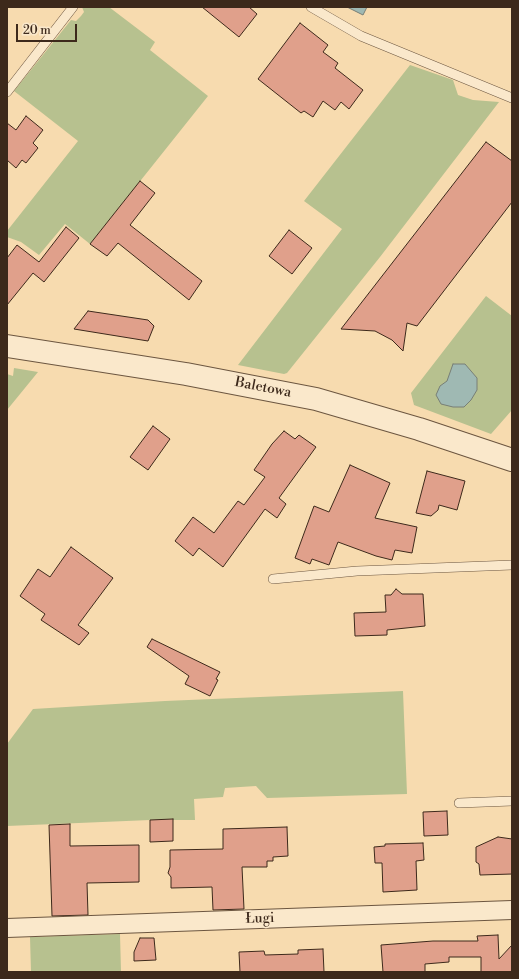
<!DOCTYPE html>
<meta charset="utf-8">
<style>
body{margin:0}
#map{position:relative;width:519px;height:979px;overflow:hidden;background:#f7dbaf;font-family:"Libre Bodoni",serif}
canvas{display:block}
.frame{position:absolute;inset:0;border:8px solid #3d291b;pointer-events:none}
.scale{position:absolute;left:16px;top:24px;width:61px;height:18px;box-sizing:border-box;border:2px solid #3d291b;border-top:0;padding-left:5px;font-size:12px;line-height:14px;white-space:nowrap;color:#3d291b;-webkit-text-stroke:3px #fae8cb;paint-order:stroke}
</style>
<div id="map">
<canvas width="519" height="979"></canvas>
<div class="frame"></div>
<div class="scale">20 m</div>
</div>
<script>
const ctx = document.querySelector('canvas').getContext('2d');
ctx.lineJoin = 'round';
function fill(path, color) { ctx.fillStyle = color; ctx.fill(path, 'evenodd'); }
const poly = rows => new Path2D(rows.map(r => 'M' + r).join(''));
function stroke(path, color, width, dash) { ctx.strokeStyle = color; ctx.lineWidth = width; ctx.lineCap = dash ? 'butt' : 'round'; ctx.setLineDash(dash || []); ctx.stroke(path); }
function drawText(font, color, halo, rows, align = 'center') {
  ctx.font = font + ' "Libre Bodoni",serif'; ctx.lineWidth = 3; ctx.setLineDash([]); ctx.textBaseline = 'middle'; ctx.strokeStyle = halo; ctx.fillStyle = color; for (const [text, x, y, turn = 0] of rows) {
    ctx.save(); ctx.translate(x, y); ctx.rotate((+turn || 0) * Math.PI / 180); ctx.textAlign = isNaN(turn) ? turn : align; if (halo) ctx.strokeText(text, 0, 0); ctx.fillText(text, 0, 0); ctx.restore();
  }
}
const green = poly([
 [82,7,109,7,155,42,150,50,208,96,90,244,65,224,39,255,21,242,7,237,7,231,78,141,14,91,71,20,76,21,81,16,84,12],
 [410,65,453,80,458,95,473,100,499,102,380,257,287,373,284,374,238,365,342,229,304,201],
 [486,296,512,316,512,410,491,434,414,405,411,393],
 [14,368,38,372,7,410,7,374,13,376],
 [403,691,407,794,267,798,256,786,225,788,223,797,194,799,195,820,150,820,7,826,7,744,33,709,165,701],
 [120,934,121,972,31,972,30,937]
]);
const water = poly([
 [347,7,367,7,363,15,347,7],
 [453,364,465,364,477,378,477,390,471,400,464,407,453,407,441,404,436,395,440,386,447,381,453,364]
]);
const building = poly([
 [202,7,249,7,257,14,239,37,202,7],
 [300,23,328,45,323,52,338,63,335,68,363,90,349,109,341,102,335,110,323,101,313,117,304,111,301,113,258,79,300,23],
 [26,116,43,130,33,143,38,148,26,163,22,160,16,168,7,160,7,123,16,130,26,116],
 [486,142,512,161,512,202,417,326,407,323,403,351,392,340,375,331,341,329,486,142],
 [140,181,155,193,130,225,202,281,189,300,118,243,107,256,90,244,140,181],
 [66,227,79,238,44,282,33,273,7,305,7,258,17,245,39,262,66,227],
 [289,230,312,248,292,274,269,256,289,230],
 [88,311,148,320,154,326,148,341,74,329,88,311],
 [153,426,170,439,148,470,130,457,153,426],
 [284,431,295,439,299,435,316,447,279,498,286,504,277,518,265,509,223,567,199,548,193,556,175,541,193,517,214,533,238,501,244,505,265,477,254,470,272,444,284,431],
 [350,465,390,483,375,518,417,527,412,553,395,550,392,560,376,556,338,542,329,565,312,559,310,564,295,558,314,506,329,512,350,465],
 [427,471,465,481,457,510,439,505,438,510,431,516,416,513,427,471],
 [71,547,113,578,78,625,89,633,79,645,41,620,45,614,20,596,38,569,50,577,71,547],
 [396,589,402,594,423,594,425,626,387,630,387,635,355,636,354,613,386,612,385,595,391,595,396,589],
 [152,639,220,672,216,679,218,680,210,696,185,684,189,676,147,647,152,639],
 [447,811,448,835,424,836,423,812,447,811],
 [173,819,173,841,150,842,150,820,173,819],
 [70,824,70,846,139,845,139,882,87,883,88,915,52,916,49,825,70,824],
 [287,827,288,856,273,857,273,861,267,861,267,867,242,867,244,909,213,910,212,887,171,888,171,877,168,873,170,867,170,850,223,849,223,829,287,827],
 [498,837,512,839,512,874,480,875,479,864,476,862,476,847,498,837],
 [423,843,424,860,416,861,417,890,383,892,382,863,375,863,374,847,385,846,385,844,423,843],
 [498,935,499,959,512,945,512,972,481,972,481,957,449,957,449,962,425,964,425,972,383,972,381,945,433,941,478,941,477,936,498,935],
 [140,938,154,938,156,960,134,961,134,952,140,938],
 [323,949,324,972,240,972,239,952,264,951,265,955,298,954,298,950,323,949]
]);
const service = poly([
 [311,7,361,36,512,98],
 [7,92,73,7],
 [273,579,357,571,512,565],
 [459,803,512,801]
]);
const minor = poly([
 [7,928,512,910]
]);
const tertiary = poly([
 [7,346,186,374,316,399,419,429,512,460]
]);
const streetNames = [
 ["Baletowa",263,388,11],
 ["Ługi",260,919,-2]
];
fill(green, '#b7c18f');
fill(water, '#9fb9b3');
stroke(water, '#787f76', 1);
fill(building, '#e0a08b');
stroke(building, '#3d291b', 1);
stroke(service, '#6c5640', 10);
stroke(minor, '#6c5640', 20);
stroke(tertiary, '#6c5640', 24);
stroke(service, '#fae8cb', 9);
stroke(minor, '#fae8cb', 18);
stroke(tertiary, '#fae8cb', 22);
drawText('14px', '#3d291b', '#fae8cb', streetNames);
</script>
